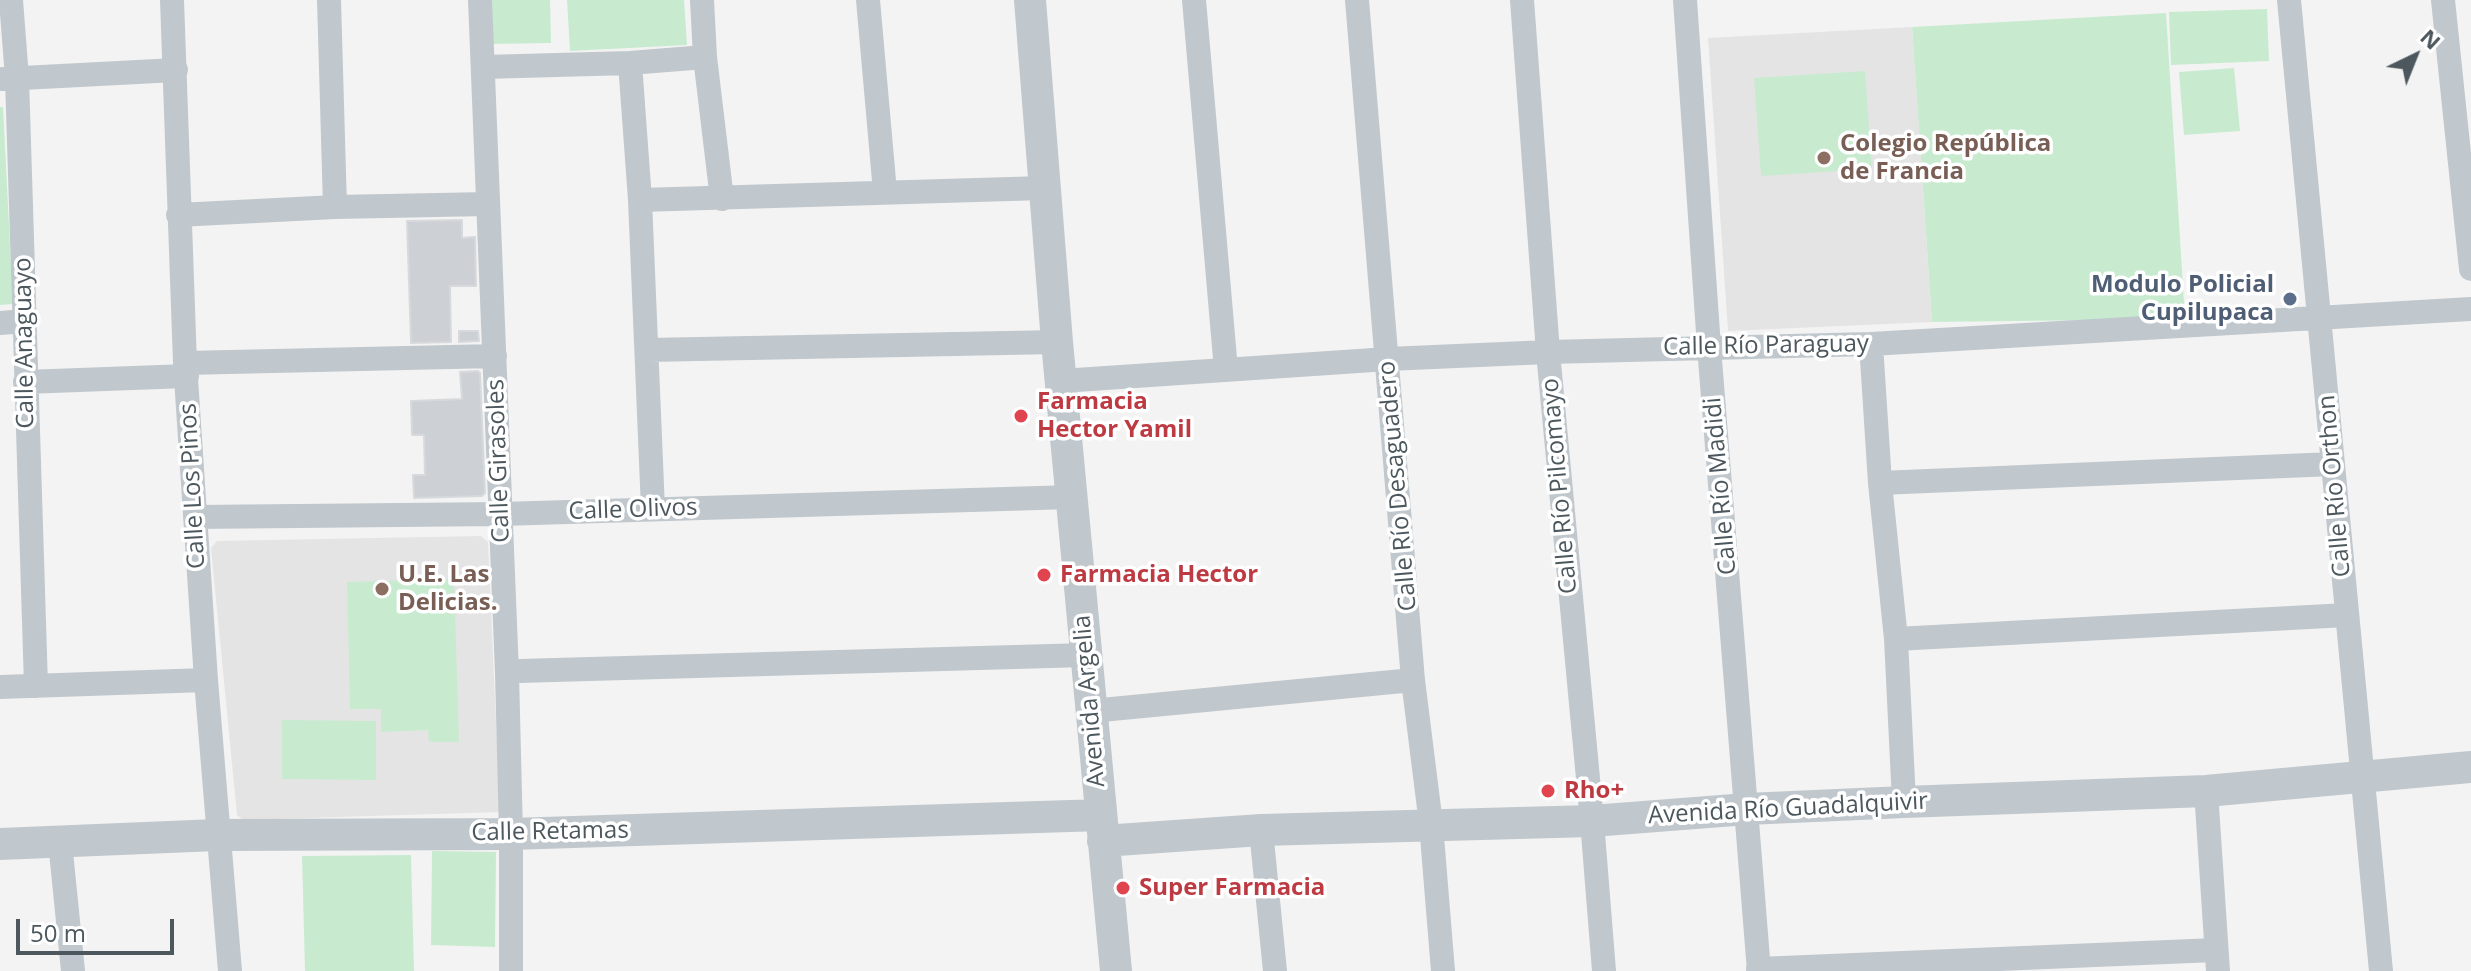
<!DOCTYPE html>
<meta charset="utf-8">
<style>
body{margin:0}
#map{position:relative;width:2471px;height:971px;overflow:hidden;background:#f4f3f3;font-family:"Open Sans",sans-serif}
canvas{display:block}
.north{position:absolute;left:2375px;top:16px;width:80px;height:80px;-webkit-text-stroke:6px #fff;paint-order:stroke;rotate:43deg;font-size:22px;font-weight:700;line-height:32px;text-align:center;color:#4c585e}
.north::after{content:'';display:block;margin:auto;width:28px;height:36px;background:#4c585e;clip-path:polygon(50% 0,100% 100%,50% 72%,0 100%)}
.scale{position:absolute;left:16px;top:919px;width:158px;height:36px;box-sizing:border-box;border:4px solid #4c585e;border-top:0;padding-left:10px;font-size:24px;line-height:28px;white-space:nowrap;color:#4c585e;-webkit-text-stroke:6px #fff;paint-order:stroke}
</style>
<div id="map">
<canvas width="2471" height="971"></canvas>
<div class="north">N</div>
<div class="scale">50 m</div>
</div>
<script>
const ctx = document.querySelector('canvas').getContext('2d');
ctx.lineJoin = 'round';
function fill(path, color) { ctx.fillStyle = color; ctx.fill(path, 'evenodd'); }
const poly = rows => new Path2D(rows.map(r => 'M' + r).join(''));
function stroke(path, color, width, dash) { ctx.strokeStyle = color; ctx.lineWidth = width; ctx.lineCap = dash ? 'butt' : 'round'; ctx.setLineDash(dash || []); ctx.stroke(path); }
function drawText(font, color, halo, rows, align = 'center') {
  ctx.font = font + ' "Open Sans",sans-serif'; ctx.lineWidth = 7; ctx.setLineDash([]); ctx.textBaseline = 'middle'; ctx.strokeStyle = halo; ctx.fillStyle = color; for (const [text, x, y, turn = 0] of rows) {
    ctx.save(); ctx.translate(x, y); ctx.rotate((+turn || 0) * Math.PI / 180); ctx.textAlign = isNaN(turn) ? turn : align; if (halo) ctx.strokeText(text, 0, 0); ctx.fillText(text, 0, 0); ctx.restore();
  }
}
const education = poly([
 [1912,27,1932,322,1728,331,1708,38],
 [481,536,488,542,500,812,243,820,237,815,211,548,217,541]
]);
const green = poly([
 [487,0,550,0,551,43,488,44],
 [567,0,684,0,687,45,570,51],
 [2267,9,2269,61,2171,65,2169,12],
 [2166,13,2185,319,1932,322,1912,27],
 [2234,68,2240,131,2184,135,2179,72],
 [1865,71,1872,169,1761,176,1754,78],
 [0,107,3,107,13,304,0,305],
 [454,579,459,742,429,742,428,730,381,732,381,709,350,709,347,582],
 [282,720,376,721,376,780,282,779],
 [432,851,496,852,495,947,431,945],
 [411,855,414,971,305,971,302,856]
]);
const building = poly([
 [462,220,462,238,475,237,476,286,450,286,451,342,411,343,407,221,462,220],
 [459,331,478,331,479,341,459,342,459,331],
 [478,371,480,373,485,493,482,496,414,498,413,475,425,475,424,435,412,435,411,401,462,399,460,372,478,371]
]);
const minor = poly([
 [11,0,17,78,36,686],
 [172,0,185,363,206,680,230,971],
 [329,0,335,207],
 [480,0,507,673,511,834,511,971],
 [702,0,705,57,722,199],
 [868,0,885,192],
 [1194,0,1226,370],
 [1357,0,1413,680,1431,824,1443,971],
 [1522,0,1548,352,1592,821,1604,971],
 [1685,0,1709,347,1759,971],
 [2289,0,2381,971],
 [2443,0,2471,269],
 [630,63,640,200,653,509],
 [483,67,630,63,705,57],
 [3,79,176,70],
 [640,200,1044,188],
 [178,215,335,207,488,204],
 [0,323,25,321],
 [1871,344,1880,483,1896,639,1904,802],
 [648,350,1057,342],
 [185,363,495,356],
 [1061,381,1388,359,1548,352,1871,344,2471,309],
 [25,382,187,376],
 [1880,483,2333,464],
 [195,517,501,514,1072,497],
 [1896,639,2347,615],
 [507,673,519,671,1086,655],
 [0,687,206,680],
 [1091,711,1413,680],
 [2206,791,2218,971],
 [1261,830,1275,971],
 [60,842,73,971],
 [1758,969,2216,950]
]);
const tertiary = poly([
 [1030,0,1057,342,1116,971],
 [1103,841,1261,830,1592,821,1747,809,1904,802,2206,791,2471,767],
 [0,844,217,835,511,834,1101,815]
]);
const markers = [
 [1824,158,8,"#8d6e63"],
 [2290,299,8,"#5c6f8a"],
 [1021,416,8,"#e0444e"],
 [1044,575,8,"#e0444e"],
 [382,589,8,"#8d6e63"],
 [1548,791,8,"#e0444e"],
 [1123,888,8,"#e0444e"]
];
const educationNames = [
 ["Colegio República",1840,144],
 ["de Francia",1840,172],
 ["U.E. Las",398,575],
 ["Delicias.",398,603]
];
const serviceNames = [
 ["Modulo Policial",2274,285],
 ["Cupilupaca",2274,313]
];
const streetNames = [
 ["Calle Anaguayo",25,343,-91],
 ["Calle Río Paraguay",1766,346,-1],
 ["Calle Girasoles",499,461,-92],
 ["Calle Los Pinos",193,486,-93],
 ["Calle Río Desaguadero",1398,486,-95],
 ["Calle Río Pilcomayo",1560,486,-95],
 ["Calle Río Madidi",1721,486,-95],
 ["Calle Río Orthon",2335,486,-95],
 ["Calle Olivos",633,510,-2],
 ["Avenida Argelia",1090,701,-95],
 ["Avenida Río Guadalquivir",1788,809,-3],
 ["Calle Retamas",550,832,-1]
];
const healthNames = [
 ["Farmacia",1037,402],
 ["Hector Yamil",1037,430],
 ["Farmacia Hector",1060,575],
 ["Rho+",1564,791],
 ["Super Farmacia",1139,888]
];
fill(education, '#e5e4e4');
fill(green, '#c8ebd0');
fill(building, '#cdd0d4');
stroke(building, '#d7dadd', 2);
stroke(minor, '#c0c8cd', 24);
stroke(tertiary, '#c0c8cd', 32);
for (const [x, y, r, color] of markers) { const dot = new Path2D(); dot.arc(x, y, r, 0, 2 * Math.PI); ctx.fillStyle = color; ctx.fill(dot); stroke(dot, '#fff', 3); }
drawText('bold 24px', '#785e54', '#fff', educationNames, 'left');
drawText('bold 24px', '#4e5e75', '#fff', serviceNames, 'right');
drawText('24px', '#4c585e', '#fff', streetNames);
drawText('bold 24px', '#be3a42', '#fff', healthNames, 'left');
</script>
